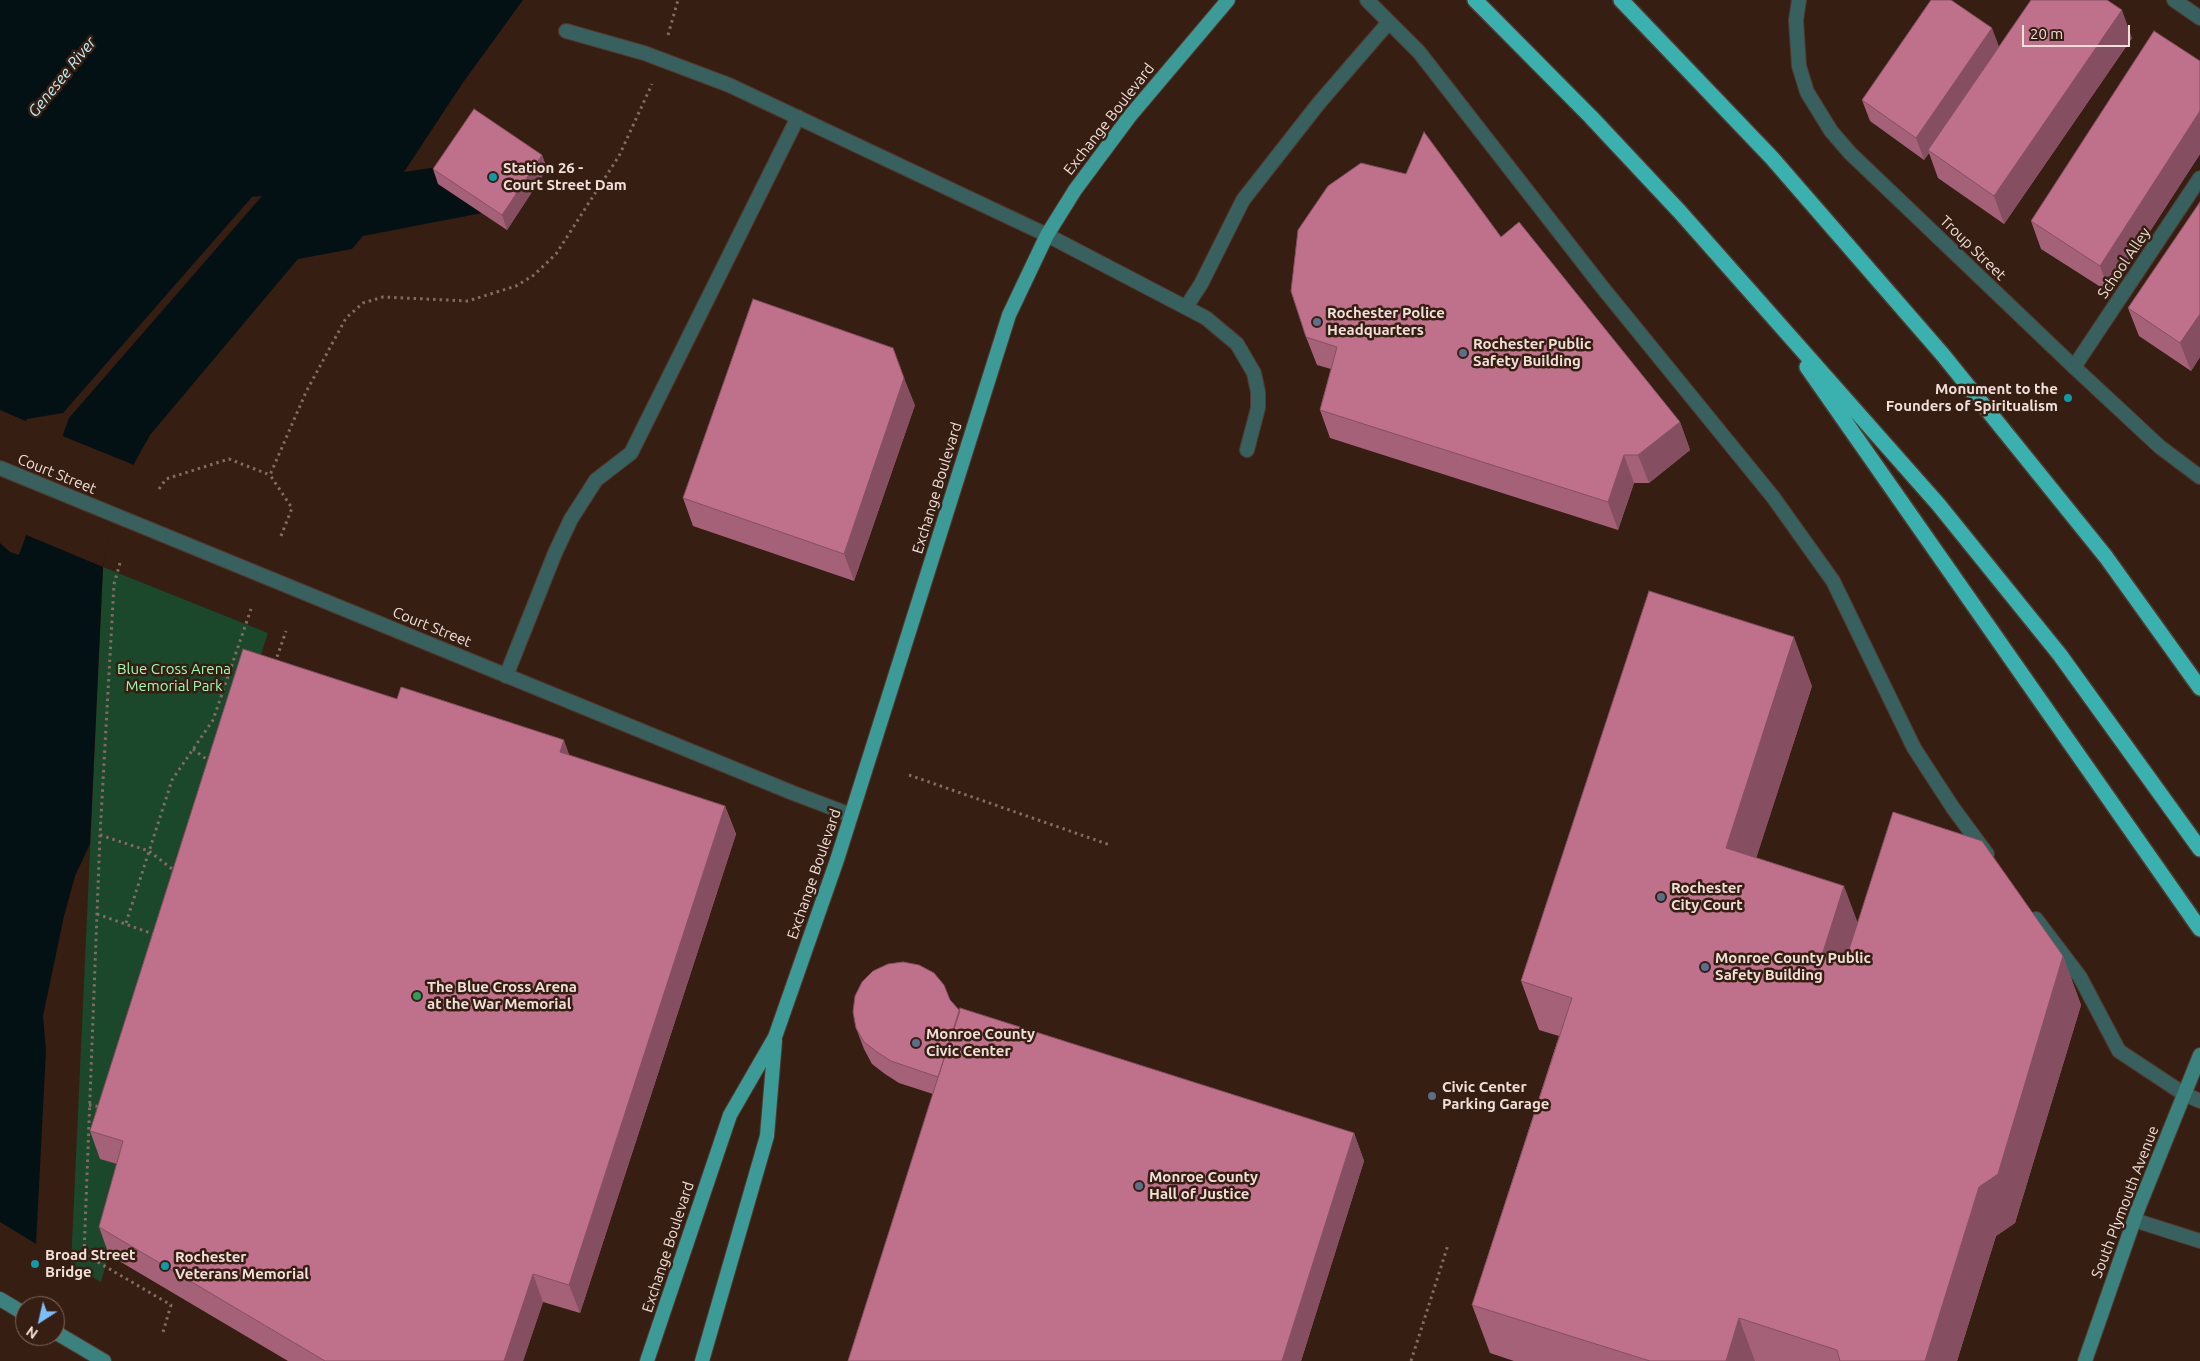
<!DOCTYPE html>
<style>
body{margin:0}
#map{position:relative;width:2200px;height:1361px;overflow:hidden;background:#361e13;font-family:Ubuntu,sans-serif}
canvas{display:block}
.north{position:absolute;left:15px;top:1296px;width:50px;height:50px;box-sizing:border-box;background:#361e13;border:1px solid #816c62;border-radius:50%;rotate:215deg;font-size:14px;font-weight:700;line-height:20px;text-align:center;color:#f1e0d9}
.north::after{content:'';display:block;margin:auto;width:18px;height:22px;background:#7cbef9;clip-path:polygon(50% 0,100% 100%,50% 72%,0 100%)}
.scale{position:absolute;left:2022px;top:25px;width:108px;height:22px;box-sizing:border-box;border:2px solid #f1e0d9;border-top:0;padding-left:6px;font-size:15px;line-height:18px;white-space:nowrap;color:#f1e0d9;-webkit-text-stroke:4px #361e13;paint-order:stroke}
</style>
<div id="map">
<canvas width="2200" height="1361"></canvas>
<div class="north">N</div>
<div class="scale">20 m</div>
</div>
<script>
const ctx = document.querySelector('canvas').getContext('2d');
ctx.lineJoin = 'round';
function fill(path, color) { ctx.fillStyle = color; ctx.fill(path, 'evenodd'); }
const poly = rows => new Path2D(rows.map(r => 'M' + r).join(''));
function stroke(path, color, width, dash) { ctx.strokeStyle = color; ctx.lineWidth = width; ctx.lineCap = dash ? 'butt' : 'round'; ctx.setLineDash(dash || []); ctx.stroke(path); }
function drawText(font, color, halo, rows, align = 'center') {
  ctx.font = font + ' Ubuntu,sans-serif'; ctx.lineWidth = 5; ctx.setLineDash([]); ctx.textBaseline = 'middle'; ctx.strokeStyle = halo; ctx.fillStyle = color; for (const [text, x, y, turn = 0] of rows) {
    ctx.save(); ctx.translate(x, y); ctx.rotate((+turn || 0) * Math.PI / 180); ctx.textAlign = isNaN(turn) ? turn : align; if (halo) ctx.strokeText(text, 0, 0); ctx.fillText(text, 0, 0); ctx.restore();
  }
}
const green = poly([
 [103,567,268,633,100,1158,133,1169,101,1282,71,1265]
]);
const water = poly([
 [0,0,523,0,462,84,404,172,451,165,438,184,482,213,363,236,352,249,298,259,150,435,114,500,103,567,90,844,75,876,64,916,43,1016,46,1051,36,1244,0,1304,0,543,10,552,19,555,69,418,262,196,252,197,63,413,27,419,0,482]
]);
const pier = poly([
 [0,410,28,422,0,484],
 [60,435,134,465,116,501,103,567,24,534],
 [0,1222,38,1245,0,1307]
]);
const path = poly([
 [668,35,678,0],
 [159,489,166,479,229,459,270,475],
 [281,536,292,508,270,475,306,392,346,318,363,303,383,297,468,301,516,286,534,275,556,254,619,156,652,84],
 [120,563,114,584,100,835,84,1254,171,1305,163,1332],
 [275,663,286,631],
 [193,749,210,762],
 [909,775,1110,845],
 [100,835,149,851,176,872],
 [97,914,156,935],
 [126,923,172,780,213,720,251,609],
 [89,1105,101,1107],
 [1411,1361,1448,1245]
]);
const service = poly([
 [1367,0,1419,52,1602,287,1773,497,1833,581,1914,748,1953,808,1987,854],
 [2174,0,2200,18],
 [566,31,644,53,729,85,1047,235],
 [1186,307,1201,284,1243,200,1319,103,1389,22],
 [2074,367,2200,178],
 [506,676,555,553,571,519,596,480,631,453,798,117],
 [2036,919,2080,977,2119,1051,2184,1094,2200,1101],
 [2134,1220,2200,1241]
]);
const minor = poly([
 [1799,0,1796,20,1799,66,1807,92,1831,131,1850,153,2074,367,2160,447,2200,477],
 [1047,235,1206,318,1237,344,1254,373,1258,392,1258,408,1247,450]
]);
const tertiary = poly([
 [0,468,793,793,851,815]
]);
const secondary = poly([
 [0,1299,25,1314],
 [55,1332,104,1361],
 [2085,1361,2138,1209,2200,1055]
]);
const primary = poly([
 [647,1361,730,1115,775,1037,837,860,1009,315,1047,235,1075,190,1130,116,1228,0],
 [702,1361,767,1136,775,1041]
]);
const motorway = poly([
 [1475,0,1591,117,1680,212,1938,504,2060,655,2200,849],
 [1621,0,1772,158,1943,355,2106,557,2200,688],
 [1807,367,2200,929]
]);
const wall = poly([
 [2132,38,2004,224,1938,178,1929,153,1924,160,1870,121,1862,100,1999,47],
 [2200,61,2200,154,2110,293,2041,249,2031,221],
 [542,155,547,169,507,230,438,184,433,169],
 [2200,202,2200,357,2191,371,2139,336,2128,308],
 [1501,237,1680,422,1690,450,1649,483,1634,483,1618,530,1330,438,1320,410,1331,369,1317,365,1306,337],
 [915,405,854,581,693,526,683,498],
 [1812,686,1756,858,1858,923,2063,956,2081,1005,2015,1223,1996,1236,1957,1361,1514,1361,1490,1353,1472,1305,1559,1036,1539,1030,1521,981],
 [570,756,725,806,736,834,580,1313,543,1302,523,1361,288,1361,109,1255,99,1227,117,1164,100,1159,90,1131],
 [950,1000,960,1011,1354,1133,1364,1161,1301,1361,848,1361,933,1094,899,1083,885,1074,872,1064,864,1049,856,1028]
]);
const shadedWall = poly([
 [2122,10,2132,38,2004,224,1994,196],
 [1992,28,2000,49,1928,150,1929,153,1924,160,1916,138],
 [2200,111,2200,154,2110,293,2100,266],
 [542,155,547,169,507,230,502,215],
 [2200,314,2200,357,2191,371,2180,343],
 [904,378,915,405,854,581,844,554],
 [1680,422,1690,450,1649,483,1638,455],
 [1624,455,1634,483,1618,530,1608,502],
 [1794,637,1812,686,1744,896,1726,848],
 [564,740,574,768,560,752],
 [725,806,736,834,580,1313,569,1285],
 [1844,886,1862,934,1840,1000,1823,952],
 [2063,956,2081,1005,2015,1223,1996,1236,1957,1361,1925,1361,1979,1187],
 [1354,1133,1364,1161,1301,1361,1282,1361],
 [533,1274,543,1302,523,1361,504,1361],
 [1739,1318,1755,1361,1726,1361]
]);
const building = poly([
 [1931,0,1951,0,1992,28,1916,138,1862,100,1931,0],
 [2031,0,2107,0,2122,10,1994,196,1928,150,2031,0],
 [2154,31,2200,61,2200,111,2100,266,2031,221,2154,31],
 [474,109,542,155,502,215,433,169,474,109],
 [1424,132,1501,237,1519,222,1680,422,1638,455,1624,455,1608,502,1320,410,1337,347,1306,337,1291,291,1298,230,1328,186,1361,163,1406,174,1424,132],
 [2200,202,2200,314,2180,343,2128,308,2200,202],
 [753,299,893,348,904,378,844,554,683,498,753,299],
 [1649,591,1794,637,1726,848,1844,886,1823,952,1846,959,1893,812,1982,841,2063,956,1998,1174,1979,1187,1925,1361,1840,1361,1837,1350,1739,1318,1726,1361,1650,1361,1472,1305,1572,998,1521,981,1649,591],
 [243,649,397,699,401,687,564,740,560,752,725,806,569,1285,533,1274,504,1361,325,1361,99,1227,123,1141,90,1131,243,649],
 [903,962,919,965,934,973,944,985,950,1000,960,1011,938,1077,891,1061,877,1052,864,1042,856,1028,853,1012,855,996,862,982,873,971,888,964,903,962],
 [960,1008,1354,1133,1282,1361,848,1361,960,1008]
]);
const markers = [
 [493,177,5,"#0f9aa8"],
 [1317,322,5,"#5c6f8a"],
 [1463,353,5,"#5c6f8a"],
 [2068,398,5,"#0f9aa8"],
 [1661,897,5,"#5c6f8a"],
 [1705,967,5,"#5c6f8a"],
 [417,996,5,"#2e9e5b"],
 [916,1043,5,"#5c6f8a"],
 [1432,1096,5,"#5c6f8a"],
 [1139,1186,5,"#5c6f8a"],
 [35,1264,5,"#0f9aa8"],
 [165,1266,5,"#0f9aa8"]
];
const streetNames = [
 ["Exchange Boulevard",1109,119,-52],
 ["Troup Street",1973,248,44],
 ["School Alley",2124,263,-56],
 ["Court Street",57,474,22],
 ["Exchange Boulevard",937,488,-73],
 ["Court Street",432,627,22],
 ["Exchange Boulevard",814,874,-71],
 ["South Plymouth Avenue",2125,1202,-69],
 ["Exchange Boulevard",668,1247,-72]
];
const poiNames = [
 ["Station 26 -",503,168],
 ["Court Street Dam",503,185],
 ["Rochester Police",1327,313],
 ["Headquarters",1327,330],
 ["Rochester Public",1473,344],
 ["Safety Building",1473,361],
 ["Monument to the",2058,389,"right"],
 ["Founders of Spiritualism",2058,406,"right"],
 ["Rochester",1671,888],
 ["City Court",1671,905],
 ["Monroe County Public",1715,958],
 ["Safety Building",1715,975],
 ["The Blue Cross Arena",427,987],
 ["at the War Memorial",427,1004],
 ["Monroe County",926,1034],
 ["Civic Center",926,1051],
 ["Civic Center",1442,1087],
 ["Parking Garage",1442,1104],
 ["Monroe County",1149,1177],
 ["Hall of Justice",1149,1194],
 ["Broad Street",45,1255],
 ["Bridge",45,1272],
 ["Rochester",175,1257],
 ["Veterans Memorial",175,1274]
];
const parkNames = [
 ["Blue Cross Arena",174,669],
 ["Memorial Park",174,686]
];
const waterNames = [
 ["Genesee River",62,77,-51]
];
fill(green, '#1b472a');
fill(water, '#041114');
fill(pier, '#361e13');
stroke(service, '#50392f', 16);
stroke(minor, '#50392f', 16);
stroke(tertiary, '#50392f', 16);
stroke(secondary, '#50392f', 16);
stroke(primary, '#50392f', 16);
stroke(motorway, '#50392f', 18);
stroke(path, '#816c63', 3, [2.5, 4]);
stroke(service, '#37605e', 14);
stroke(minor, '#37605e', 14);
stroke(tertiary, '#37605e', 14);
stroke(secondary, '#3b817e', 14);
stroke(primary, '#3c9a97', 14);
stroke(motorway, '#3ab1ae', 15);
fill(wall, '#a46178');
fill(shadedWall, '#864f61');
fill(building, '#bf718b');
stroke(building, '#864f61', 1);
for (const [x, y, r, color] of markers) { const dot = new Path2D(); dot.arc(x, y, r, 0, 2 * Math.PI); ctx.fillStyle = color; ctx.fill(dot); stroke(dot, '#361e13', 2); }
drawText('15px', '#f1e0d9', '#361e13', streetNames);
drawText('bold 15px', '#f1e0d9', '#361e13', poiNames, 'left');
drawText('15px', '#9bfcb6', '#361e13', parkNames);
drawText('italic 16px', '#bceff7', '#361e13', waterNames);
</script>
